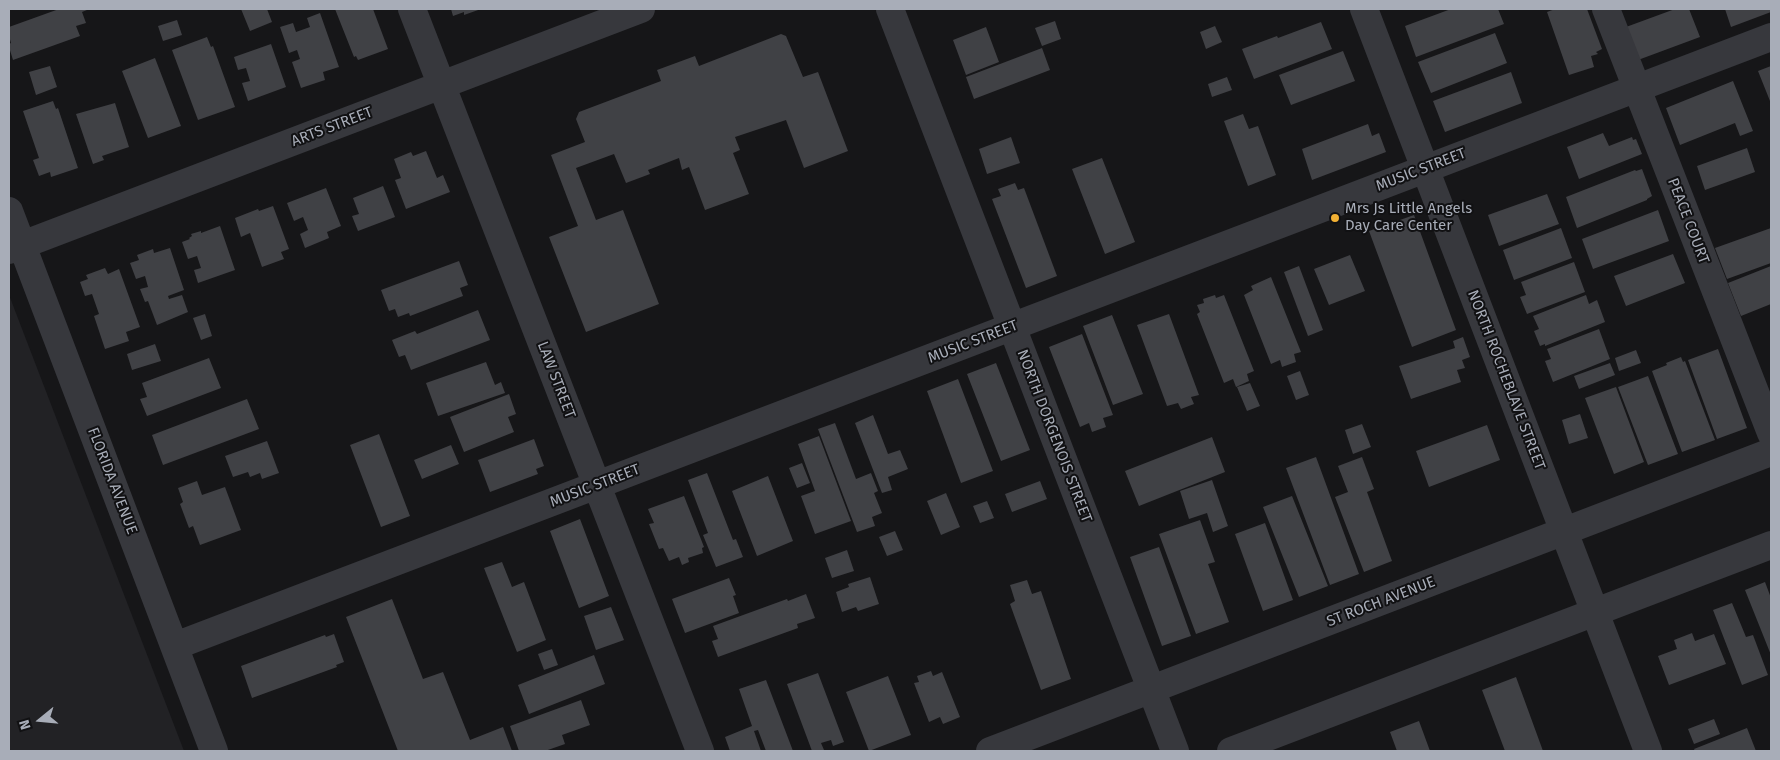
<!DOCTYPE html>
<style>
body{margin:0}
#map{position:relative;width:1780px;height:760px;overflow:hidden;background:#161618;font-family:"Fira Sans",sans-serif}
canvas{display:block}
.frame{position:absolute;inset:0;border:10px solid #a8adb8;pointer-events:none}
.north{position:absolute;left:15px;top:695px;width:50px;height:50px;-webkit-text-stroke:4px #111113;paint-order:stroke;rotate:253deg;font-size:14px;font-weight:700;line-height:20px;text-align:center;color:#a8adb8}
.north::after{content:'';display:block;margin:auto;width:18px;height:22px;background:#a8adb8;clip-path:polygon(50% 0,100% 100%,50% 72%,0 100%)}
</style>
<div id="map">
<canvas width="1780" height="760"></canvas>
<div class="frame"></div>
<div class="north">N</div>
</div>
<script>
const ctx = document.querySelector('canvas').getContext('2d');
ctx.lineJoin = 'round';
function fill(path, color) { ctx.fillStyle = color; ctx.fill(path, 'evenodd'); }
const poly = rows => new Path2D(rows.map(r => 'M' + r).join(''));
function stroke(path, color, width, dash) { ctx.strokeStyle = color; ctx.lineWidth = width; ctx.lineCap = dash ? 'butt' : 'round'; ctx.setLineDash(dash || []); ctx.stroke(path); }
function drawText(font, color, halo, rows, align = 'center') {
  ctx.font = font + ' "Fira Sans",sans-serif'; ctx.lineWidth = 4; ctx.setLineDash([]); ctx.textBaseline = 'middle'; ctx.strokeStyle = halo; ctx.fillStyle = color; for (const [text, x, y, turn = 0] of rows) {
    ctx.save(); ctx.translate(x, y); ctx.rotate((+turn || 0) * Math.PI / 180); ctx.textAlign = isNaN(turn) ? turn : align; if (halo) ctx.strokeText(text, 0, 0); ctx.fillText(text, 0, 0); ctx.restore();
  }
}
const built = poly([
 [9,295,184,751,9,751]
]);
const building = poly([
 [59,9,87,9,87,10,82,12,86,23,76,26,80,36,13,60,9,47,9,44,11,43,9,36,9,27],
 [241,9,267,9,272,22,250,31],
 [335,9,373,9,388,49,358,60,356,56,354,57],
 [451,9,481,9,464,15,464,12,453,16],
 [1451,9,1498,9,1504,24,1416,57,1405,26],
 [1555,9,1587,9,1602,49,1596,52,1598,54,1591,56,1594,67,1569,75,1547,12],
 [1675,9,1689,9,1700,37,1638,60,1626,27],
 [1725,9,1771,9,1771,12,1731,27],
 [320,13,339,67,323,72,325,80,301,88,292,62,300,59,297,50,289,53,280,27,293,23,296,32,310,27,307,18],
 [177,20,182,35,163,41,158,26],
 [1055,21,1061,39,1042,46,1035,28],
 [1321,22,1332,49,1254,79,1242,49,1277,36,1278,38],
 [1215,26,1222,42,1206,49,1200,32],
 [986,27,999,62,966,75,953,40],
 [1495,33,1507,63,1431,93,1418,62],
 [781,34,786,36,803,77,818,72,848,151,804,168,786,120,735,137,740,150,733,153,749,194,705,210,689,167,682,170,679,158,648,170,650,174,626,183,614,154,576,168,596,220,623,210,659,304,586,332,549,237,578,226,551,155,585,142,576,119,579,112,661,81,657,70,695,56,699,66],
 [207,37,211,47,213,46,235,107,198,120,172,50],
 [271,44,286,87,248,101,242,83,250,81,246,68,238,70,234,57],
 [1042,48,1050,70,974,99,966,77],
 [1343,51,1355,81,1291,105,1279,75],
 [155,58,181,126,148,138,122,71],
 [50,66,57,87,36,95,29,72],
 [1771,66,1771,100,1770,101,1758,71],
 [1511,72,1522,103,1445,132,1433,101],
 [1227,77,1232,90,1212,97,1208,84],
 [1733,81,1753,131,1740,136,1735,123,1680,145,1666,108],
 [53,101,56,109,58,108,78,168,51,177,50,172,39,176,33,160,39,158,23,111],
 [115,103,129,147,102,156,104,160,93,164,76,114],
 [1243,114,1249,129,1258,126,1276,175,1248,186,1224,121],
 [1368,124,1372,136,1379,133,1386,152,1312,180,1302,149],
 [1603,133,1609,146,1632,137,1633,140,1636,139,1642,154,1579,179,1567,147],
 [1011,137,1020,163,987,174,979,149],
 [1747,148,1755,172,1705,190,1697,166],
 [426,151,437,178,443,175,450,192,406,209,395,180,401,178,394,159,411,152,413,156],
 [1102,158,1135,242,1105,254,1072,169],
 [1642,169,1652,196,1647,199,1647,200,1577,228,1566,197,1635,170,1636,171],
 [1015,183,1018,190,1024,188,1057,276,1026,288,992,199,1001,196,998,189],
 [383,186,395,217,358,231,352,216,359,214,353,198],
 [326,188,341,226,327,232,329,238,305,248,300,234,308,230,303,217,294,221,287,203],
 [1547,194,1559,224,1499,246,1488,215],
 [273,206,289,249,281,252,284,259,262,267,250,233,241,237,235,218,258,209,259,211],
 [1658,210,1669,241,1593,269,1582,239],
 [1414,215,1456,330,1412,347,1369,231],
 [220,226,235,270,198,283,194,270,201,268,197,256,188,259,182,242,190,239,189,238,192,236,191,234,201,231,201,233],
 [1561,228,1572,258,1514,280,1503,250],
 [1771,228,1771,263,1727,279,1715,248],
 [170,248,184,290,168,296,169,299,182,295,188,312,157,325,148,301,145,302,140,289,148,287,145,276,136,279,130,263,139,260,137,255,153,249,154,253],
 [1673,254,1685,283,1626,306,1614,276],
 [1350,255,1365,291,1329,305,1314,269],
 [459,261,468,285,460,288,463,296,410,316,409,313,398,317,395,309,389,311,381,290],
 [1574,262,1585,292,1527,314,1520,297,1526,295,1521,282],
 [1299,266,1323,330,1308,336,1284,272],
 [1771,266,1771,304,1741,316,1728,283],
 [105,268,108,274,119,269,140,327,126,332,129,341,105,349,94,316,99,314,92,294,85,296,80,282,88,279,86,275],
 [1271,277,1301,352,1294,354,1296,362,1282,367,1280,360,1271,364,1244,295,1253,290,1251,286],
 [1215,295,1216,298,1224,295,1254,371,1247,374,1249,381,1236,387,1233,379,1224,383,1197,314,1200,312,1197,305,1204,303,1203,299],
 [1586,295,1589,304,1597,300,1605,322,1545,346,1545,344,1540,346,1534,331,1539,329,1533,316],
 [478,310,490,340,411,370,405,355,399,357,392,340,415,331,417,334],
 [205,314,212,336,201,340,193,318],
 [1169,314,1199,395,1191,397,1194,404,1181,409,1178,403,1167,406,1137,325],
 [1112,315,1143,394,1113,405,1083,326],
 [1599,329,1610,359,1553,382,1545,361,1551,359,1547,349],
 [1082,334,1113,415,1103,418,1106,427,1092,432,1089,423,1080,427,1049,347],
 [1463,337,1470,357,1462,360,1465,368,1457,370,1461,382,1411,399,1399,366,1455,348,1453,341],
 [155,344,161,361,132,370,127,354],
 [1718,349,1747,428,1717,439,1688,360],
 [1636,350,1641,363,1619,371,1615,358],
 [1681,357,1683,362,1685,361,1715,440,1682,452,1652,371,1667,365,1666,363],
 [209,358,221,388,147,416,140,399,147,397,142,383],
 [486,362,495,385,501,382,505,393,438,416,426,383],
 [996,363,1030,450,1001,461,967,374],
 [1610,363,1615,375,1579,389,1574,376],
 [1300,371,1309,395,1296,400,1287,376],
 [1648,376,1678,454,1648,465,1618,387],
 [958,379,993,471,961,483,927,391],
 [1250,383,1260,406,1247,411,1237,387],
 [1616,387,1644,462,1614,474,1585,398],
 [509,394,516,414,508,417,514,432,464,452,450,417],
 [247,399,259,429,163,465,152,435],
 [1580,414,1588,438,1569,444,1562,420],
 [873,415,888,454,900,450,908,469,888,477,892,490,882,493,855,423],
 [835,423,856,479,871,473,878,491,874,493,882,513,872,517,875,526,857,532,818,429],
 [1362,424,1371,447,1353,454,1345,430],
 [1487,425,1500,460,1429,487,1416,451],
 [379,434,410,516,381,527,350,445],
 [819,436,851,521,815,534,801,496,815,491,798,444],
 [1212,437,1225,472,1139,506,1125,471],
 [534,439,544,466,536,469,538,474,490,492,478,460],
 [267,441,279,473,262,479,260,473,250,477,248,472,233,477,225,456],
 [451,445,459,464,422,479,414,460],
 [1316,457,1359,574,1330,585,1286,468],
 [1362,457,1374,489,1367,492,1392,561,1364,572,1335,497,1348,492,1338,466],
 [802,463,810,483,797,488,789,468],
 [707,473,733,540,736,539,743,557,716,567,703,535,708,533,688,480],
 [768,476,793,541,757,556,732,491],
 [1212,480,1228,526,1213,532,1207,513,1189,519,1180,491],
 [197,481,202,495,225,487,241,530,200,545,193,526,189,528,180,504,183,502,178,488],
 [1040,481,1047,499,1012,512,1005,494],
 [946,493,960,527,941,535,927,501],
 [684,496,704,547,702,548,703,553,688,558,689,562,682,565,679,557,669,561,663,548,659,549,649,524,654,523,648,509],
 [1292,496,1328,586,1299,597,1263,507],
 [987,501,994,518,980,523,973,506],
 [580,519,609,596,579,608,550,531],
 [1200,520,1215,562,1208,564,1229,622,1196,634,1159,534],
 [1265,523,1293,600,1263,611,1235,534],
 [895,531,903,550,887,556,879,537],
 [1159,547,1191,636,1162,646,1130,557],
 [847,550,854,571,832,578,825,558],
 [502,562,512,587,524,582,546,640,517,652,484,568],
 [870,577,879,604,858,611,856,607,842,612,836,592,849,587,848,584],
 [729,578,736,595,733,596,739,613,685,633,672,599],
 [1027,580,1032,594,1041,591,1071,679,1041,690,1010,604,1015,601,1010,585],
 [1765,582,1771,598,1771,655,1745,590],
 [806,594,815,618,797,624,798,628,718,657,712,641,718,639,713,626,787,599,788,601],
 [392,599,423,679,443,672,470,740,503,727,512,751,398,751,346,617],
 [1732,603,1746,637,1753,635,1768,675,1742,685,1713,610],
 [611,607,624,640,596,650,584,616],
 [1692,633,1695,641,1714,634,1726,664,1669,685,1658,656,1677,649,1674,640],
 [334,634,344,662,336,665,337,667,252,698,241,666,325,635,326,637],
 [552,649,558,665,544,670,538,654],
 [594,655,605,684,529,714,518,685],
 [931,671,933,676,942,672,960,717,943,724,940,717,929,722,914,683,919,682,917,676],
 [818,673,844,742,833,746,831,740,821,743,824,750,812,751,787,684],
 [888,676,911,735,869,751,846,692],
 [1516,677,1543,751,1505,751,1482,690],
 [766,680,793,751,766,751,758,730,754,731,761,751,730,751,725,737,752,726,739,689],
 [581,700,590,725,562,735,565,744,545,751,519,751,510,726],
 [1714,719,1720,734,1694,744,1688,729],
 [1419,721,1430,751,1397,751,1390,732],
 [1747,728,1756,751,1695,751,1694,749]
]);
const minor = poly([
 [412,9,700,751],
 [890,9,1175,751],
 [1364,9,1648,751],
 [1606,9,1771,433],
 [9,211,214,751],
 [9,250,641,9],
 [175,646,1771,37],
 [990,751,1771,452],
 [1231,751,1771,545]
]);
const markers = [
 [1335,218,5,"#f2b134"]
];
const streetNames = [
 ["ARTS STREET",332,127,-21],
 ["MUSIC STREET",1421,170,-21],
 ["PEACE COURT",1688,221,69],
 ["MUSIC STREET",973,342,-21],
 ["LAW STREET",556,380,69],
 ["NORTH ROCHEBLAVE STREET",1506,380,69],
 ["NORTH DORGENOIS STREET",1054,436,69],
 ["FLORIDA AVENUE",112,481,69],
 ["MUSIC STREET",595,486,-21],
 ["ST ROCH AVENUE",1381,602,-21]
];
const poiNames = [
 ["Mrs Js Little Angels",1345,209],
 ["Day Care Center",1345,226]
];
fill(built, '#222225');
fill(building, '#404145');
stroke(minor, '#37383d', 28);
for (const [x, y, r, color] of markers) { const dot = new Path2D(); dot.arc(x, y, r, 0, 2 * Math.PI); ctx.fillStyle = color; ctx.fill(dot); stroke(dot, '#111113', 2); }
drawText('15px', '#a8adb8', '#111113', streetNames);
drawText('15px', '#a8adb8', '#111113', poiNames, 'left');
</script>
